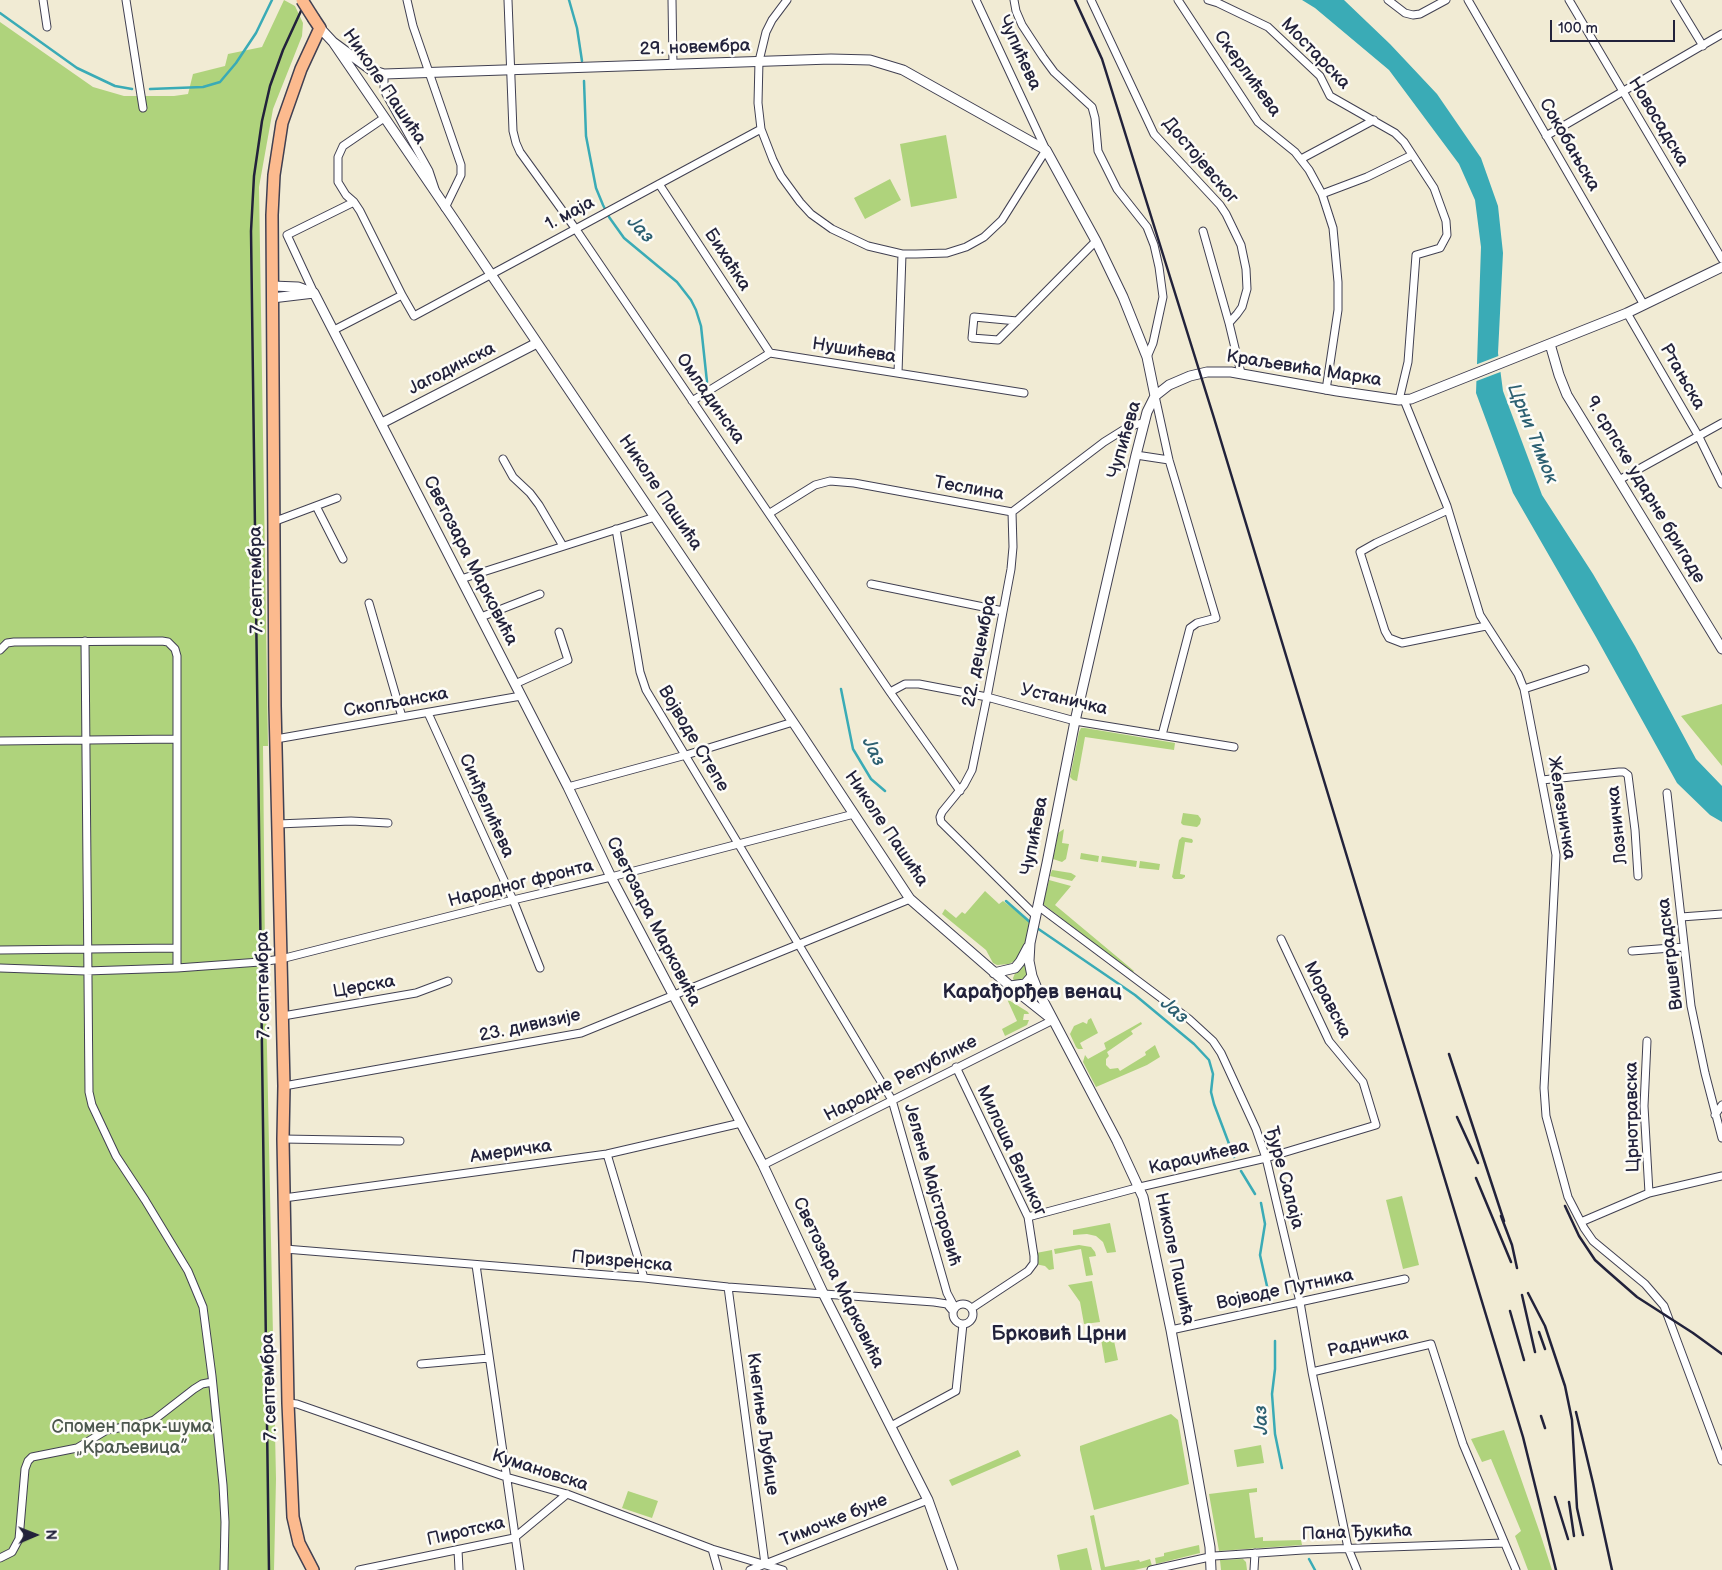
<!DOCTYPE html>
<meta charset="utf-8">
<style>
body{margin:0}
#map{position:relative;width:1722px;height:1570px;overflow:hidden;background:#f1ebd4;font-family:"Balsamiq Sans",sans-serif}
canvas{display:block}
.north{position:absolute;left:10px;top:1510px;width:50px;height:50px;-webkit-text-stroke:4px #fdfcf7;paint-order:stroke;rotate:89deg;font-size:14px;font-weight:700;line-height:20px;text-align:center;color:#22223b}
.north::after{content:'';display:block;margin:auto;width:18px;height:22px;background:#22223b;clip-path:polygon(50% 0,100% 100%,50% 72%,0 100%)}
.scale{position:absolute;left:1550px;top:20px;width:125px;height:22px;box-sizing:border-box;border:2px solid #22223b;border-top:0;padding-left:6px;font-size:15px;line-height:18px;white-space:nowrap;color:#22223b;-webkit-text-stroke:4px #fdfcf7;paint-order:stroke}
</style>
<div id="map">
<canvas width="1722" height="1570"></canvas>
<div class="north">N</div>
<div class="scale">100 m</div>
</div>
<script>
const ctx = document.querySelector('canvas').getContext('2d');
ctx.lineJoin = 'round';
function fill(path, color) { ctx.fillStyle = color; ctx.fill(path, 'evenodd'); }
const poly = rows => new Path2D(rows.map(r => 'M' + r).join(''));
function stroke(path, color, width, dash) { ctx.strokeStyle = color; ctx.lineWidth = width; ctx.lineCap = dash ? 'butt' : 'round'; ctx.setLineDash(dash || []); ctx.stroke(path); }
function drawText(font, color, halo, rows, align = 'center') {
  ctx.font = font + ' "Balsamiq Sans",sans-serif'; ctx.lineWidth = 5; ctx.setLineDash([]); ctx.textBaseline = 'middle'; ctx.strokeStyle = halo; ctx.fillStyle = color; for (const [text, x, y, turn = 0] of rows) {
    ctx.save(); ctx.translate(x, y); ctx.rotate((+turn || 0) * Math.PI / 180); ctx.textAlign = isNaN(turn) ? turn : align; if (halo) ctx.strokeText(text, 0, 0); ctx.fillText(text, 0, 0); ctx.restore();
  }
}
const green = poly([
 [284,0,295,6,303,23,302,36,273,109,259,187,268,746,263,746,265,954,276,1479,274,1570,0,1570,0,22,93,87,124,96,174,96,188,94,193,74,225,66,228,54,262,47],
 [946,135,957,198,911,207,900,144],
 [890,179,901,200,865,219,854,198],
 [1722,704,1722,766,1681,716],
 [1081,728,1085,728,1175,743,1174,750,1085,737,1077,781,1073,780,1070,777,1079,732],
 [1183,813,1198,815,1201,819,1200,824,1197,827,1183,825,1181,823],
 [1064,829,1062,843,1069,844,1066,859,1062,862,1053,859,1058,833],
 [1182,837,1192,839,1193,841,1192,843,1185,842,1180,874,1185,875,1185,877,1182,879,1174,879,1172,877,1179,840],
 [1081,853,1099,856,1098,862,1080,859],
 [1102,856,1137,861,1136,867,1101,862],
 [1140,861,1160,864,1159,870,1139,868],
 [1052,870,1071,873,1076,876,1072,881,1050,876],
 [1049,880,1071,886,1055,905,1134,971,1132,973,1043,904],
 [985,891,999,904,1003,901,1030,921,1025,946,1018,959,1009,964,997,965,993,963,986,950,942,914,945,909,956,918,962,912,965,914],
 [1025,960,1027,976,1021,983,1014,982,1013,978,1016,971],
 [1007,999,1028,1012,1029,1014,1024,1014,1023,1020,1029,1020,1027,1025,1005,1036,1002,1029,1017,1021],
 [1091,1018,1098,1033,1080,1043,1083,1049,1078,1049,1076,1047,1070,1034,1074,1026,1083,1022,1087,1024,1088,1020],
 [1141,1022,1142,1024,1131,1031,1133,1034,1107,1052,1109,1056,1106,1059,1106,1065,1110,1069,1118,1068,1120,1071,1146,1055,1145,1052,1155,1045,1160,1057,1147,1065,1096,1087,1083,1062,1085,1055,1088,1059,1106,1049,1104,1043],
 [1402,1196,1419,1265,1403,1269,1386,1200],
 [1110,1223,1116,1252,1107,1253,1103,1242,1096,1236,1087,1234,1073,1235,1073,1230],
 [1079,1245,1091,1247,1095,1252,1096,1256,1089,1257,1093,1275,1086,1276,1081,1249,1055,1254,1054,1249],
 [1052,1250,1054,1269,1049,1270,1045,1266,1035,1264,1036,1253],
 [1092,1281,1100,1322,1084,1324,1080,1302,1068,1285],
 [1113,1336,1118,1360,1105,1363,1101,1339],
 [1171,1414,1178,1420,1189,1484,1094,1510,1080,1450,1080,1446],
 [1504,1430,1540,1533,1552,1570,1528,1570,1515,1536,1521,1531,1491,1459,1482,1462,1471,1439],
 [1261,1445,1264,1463,1237,1467,1234,1450],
 [1018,1450,1021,1456,952,1486,949,1480],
 [1257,1488,1257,1492,1249,1493,1255,1538,1263,1537,1263,1541,1301,1540,1302,1545,1219,1551,1209,1494],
 [628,1491,658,1501,652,1518,622,1508],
 [1094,1515,1105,1567,1139,1560,1140,1562,1150,1559,1152,1566,1134,1570,1101,1570,1090,1516],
 [1199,1545,1200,1553,1156,1564,1155,1558,1164,1556,1164,1553],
 [1087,1548,1092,1570,1060,1570,1057,1555],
 [1243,1559,1246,1562,1247,1570,1221,1570,1220,1560]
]);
const water = poly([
 [1302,0,1344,0,1390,44,1437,94,1481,158,1498,206,1503,253,1498,353,1503,391,1542,495,1593,574,1635,646,1696,759,1722,786,1722,822,1710,815,1677,783,1596,637,1513,493,1476,393,1481,247,1475,200,1459,164,1389,70,1315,8]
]);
const pier = poly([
 [1501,355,1503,371,1474,382,1475,365]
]);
const stream = poly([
 [569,0,577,28,582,61],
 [0,13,77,68,115,86,132,89],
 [584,81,586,136,596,188,603,205,609,217,624,238,677,282,691,300,696,310,701,326,707,382],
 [150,89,203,87,220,82,236,63,256,33,272,0],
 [841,689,853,749,871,779,885,791],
 [1006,901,1031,923],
 [1037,928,1135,995,1194,1044,1209,1060,1213,1074,1211,1092,1214,1104,1234,1157],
 [1241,1171,1255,1194],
 [1261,1203,1265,1224,1260,1255,1269,1295],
 [1275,1341,1275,1369,1272,1394,1275,1434,1282,1468],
 [1309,1559,1315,1570]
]);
const minor = poly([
 [43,0,47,27],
 [126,0,143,108],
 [407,0,413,26,461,165,461,175,445,208],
 [508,0,513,131,516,143,520,152,575,228,890,692,960,791],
 [672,0,673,65],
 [787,0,772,20,766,32,759,61,758,103,761,129,773,160,781,176,800,202,811,214,832,229,868,246,902,254,916,254,947,253,966,247,984,237,1002,220,1046,150,976,0],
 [1014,0,1016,11,1022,25,1043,57,1054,72,1092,107,1095,118,1098,151,1117,189,1147,227,1154,245,1159,267,1163,297,1153,343,1147,357],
 [1091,0,1154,134,1220,205,1226,214,1241,245,1246,269,1247,289,1242,307,1237,314,1229,323,1241,373],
 [1178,0,1258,122,1295,152,1309,170,1322,194,1333,228,1338,282,1338,310,1326,390],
 [1208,0,1218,3,1268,27,1320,76,1330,96,1395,133,1404,142,1434,188,1446,221,1447,235,1440,248,1416,255,1408,362,1399,400],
 [1388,0,1405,13,1413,15,1420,14,1446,0],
 [1468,0,1644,305],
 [1569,0,1722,259],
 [1675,0,1703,46],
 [384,74,384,87,386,94,429,171,435,189],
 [1546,136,1722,34],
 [1301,159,1374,120],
 [659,184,770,353],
 [1322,194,1367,177,1412,155],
 [1203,231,1229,323],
 [314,293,287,235,354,202],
 [402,295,414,316,761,129],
 [1627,313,1699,437,1722,484],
 [1017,321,974,317,972,338,998,340,1017,321,1090,247,1096,241],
 [334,330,402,295,360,211,354,202,346,195,338,182,338,157,343,146,384,118],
 [898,373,902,254],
 [1155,396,1169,460,1216,618,1197,623,1190,628,1162,735],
 [1404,400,1447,506,1480,615,1518,674,1524,689,1556,855,1544,1088,1546,1116,1568,1197,1584,1228,1593,1241,1645,1284,1664,1306,1722,1461],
 [692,401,770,353,1024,393],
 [1136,455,1169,460],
 [503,459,513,477,530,493,539,505,563,546],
 [1619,480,1722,423],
 [316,506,343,559],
 [1448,510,1376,543,1360,552,1385,631,1389,638,1402,643,1486,626],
 [1012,512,1013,547,1011,569,987,697,972,770,964,785,942,812,940,817,941,822,1036,916],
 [770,513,815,485,830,481,854,483,1012,512,1104,442,1128,427,1145,422],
 [273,522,337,498],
 [616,529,640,672,646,690,892,1100,947,1293,955,1308],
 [461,579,655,517],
 [871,584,1003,611],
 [369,603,402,717],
 [481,617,540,594],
 [85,641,89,1092,92,1105,116,1156,145,1200,188,1271,203,1307,212,1376,223,1485,225,1522,224,1570],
 [0,650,7,643,14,642,162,641,168,642,175,649,177,656,177,968],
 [515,684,568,660,559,632],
 [1524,689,1585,669],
 [890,692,905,684,919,684,987,697,1075,721,1234,747],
 [428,713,513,900,540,968],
 [276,739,521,696],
 [0,741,176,739],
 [1542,780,1619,772,1624,772,1628,775,1635,830,1638,876],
 [568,787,686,755,793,722],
 [1667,793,1691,1006,1705,1073,1722,1138],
 [278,824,351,821,388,823],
 [1038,906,1189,1019,1213,1041,1221,1053,1256,1129,1266,1158,1300,1302,1312,1372,1348,1548,1357,1570],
 [1681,917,1722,914],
 [0,950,177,948],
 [1632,951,1684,947],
 [0,968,86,971,177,968,260,962,281,959,513,900,611,877,854,814],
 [283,1016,416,993,448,981],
 [1647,1041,1644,1106,1649,1193],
 [956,1067,1028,1217,1034,1256,1034,1263,1028,1271,972,1308],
 [284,1086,581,1033,910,899],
 [1715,1115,1722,1105],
 [283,1139,400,1141],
 [607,1154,644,1278],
 [763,1165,1053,1020],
 [284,1198,607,1154,741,1123],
 [1028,1217,1140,1187,1266,1158,1376,1125,1363,1082,1329,1041,1281,939],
 [1581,1222,1649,1193,1722,1176],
 [285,1249,644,1278,728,1287,934,1302,947,1304,952,1310],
 [476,1265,520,1570],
 [728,1287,765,1564],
 '953 1314a10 10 0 1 1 20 0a10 10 0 1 1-20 0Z',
 [1171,1330,1405,1279],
 [421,1364,489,1358],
 [1312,1372,1431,1344,1463,1444,1516,1570],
 [288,1403,297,1404,506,1477,567,1494,712,1549,783,1570],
 [891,1426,956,1391,963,1324],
 [712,1549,718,1570],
 [458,1550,459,1570],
 [0,1558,12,1552,19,1539,25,1469,28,1461,32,1457,77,1448,107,1430,142,1424,154,1420,194,1389,202,1384,212,1382],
 [359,1570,514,1538,567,1494],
 [750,1570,928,1500],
 [1151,1570,1214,1556,1303,1550,1504,1543],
 [1254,1570,1255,1553]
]);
const tertiary = poly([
 [320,28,333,42,451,215,797,728,910,899,1010,986,1049,1017],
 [333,42,371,70,384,74,831,59,870,60,903,70,1046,150,1096,241,1123,297,1147,357,1155,396,1147,412,1136,455,1075,721,1047,863,1030,943,1029,961,1032,976,1038,991,1117,1141,1143,1197,1171,1330,1193,1451,1210,1547,1211,1570],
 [272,286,298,287,314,293,568,787,611,877,763,1165,824,1295,928,1500,953,1570],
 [272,298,314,293],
 [1550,344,1559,375,1567,395,1722,649],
 [1155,396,1169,385,1190,376,1207,372,1231,372,1337,391,1399,400,1411,399,1627,313,1722,267],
 [382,423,537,343],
 [994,973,1015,968,1020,962,1028,947],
 [1010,986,1025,984,1032,976]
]);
const primary = poly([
 [313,1570,299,1543,293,1517,288,1403,283,1139,284,1086,275,706,272,215,274,175,282,123,301,69,320,28,314,19]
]);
const rail = poly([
 [1075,0,1102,59,1214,418,1523,1437,1556,1570],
 [1449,1054,1504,1221],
 [1457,1117,1478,1163],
 [1476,1178,1511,1262],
 [1565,1206,1579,1236,1595,1260,1605,1269,1637,1297,1693,1333,1722,1354],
 [1501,1216,1512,1245,1517,1268],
 [1528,1293,1545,1326,1565,1386,1572,1420,1577,1508,1583,1535],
 [1522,1295,1535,1352],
 [1510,1311,1524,1360],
 [1539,1332,1545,1349],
 [1576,1412,1593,1483,1612,1570],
 [1541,1416,1545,1428],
 [1555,1497,1568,1539],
 [1569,1502,1574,1536],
 [269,1570,251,231,254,176,262,121,270,86,283,50,306,0]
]);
const primaryBridge = poly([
 [302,0,314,19]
]);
const streetNames = [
 ["29. новембра",695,48,-2],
 ["Чупићева",1019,53,65],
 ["Мостарска",1315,54,46],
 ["Скерлићева",1247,74,54],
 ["Николе Пашића",384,87,56],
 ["Новосадска",1658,122,59],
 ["Сокобањска",1569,145,60],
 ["Достојевског",1200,161,50],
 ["1. маја",570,214,-28],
 ["Бихаћка",727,260,57],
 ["Нушићева",854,351,9],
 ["Јагодинска",452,369,-27],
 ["Краљевића Марка",1304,369,9],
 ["Ртањска",1682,377,60],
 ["Омладинска",710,399,55],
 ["Чупићева",1125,440,-74],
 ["Теслина",969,489,10],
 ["9. српске ударне бригаде",1645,490,59],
 ["Николе Пашића",660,493,56],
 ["Светозара Марковића",470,561,63],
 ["7. септембра",257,580,-91],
 ["22. децембра",980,651,-79],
 ["Устаничка",1064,700,13],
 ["Скопљанска",396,703,-10],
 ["Војводе Степе",693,739,59],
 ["Синђелићева",486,806,66],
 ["Железничка",1561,808,81],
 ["Лозничка",1618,825,-96],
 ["Николе Пашића",886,829,56],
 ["Чупићева",1035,836,-79],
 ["Народног фронта",521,884,-14],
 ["Светозара Марковића",653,922,63],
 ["Вишеградска",1671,954,-97],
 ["7. септембра",264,985,-91],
 ["Церска",364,987,-10],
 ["Моравска",1327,1000,63],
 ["23. дивизије",530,1026,-12],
 ["Народне Републике",901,1079,-27],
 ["Црнотравска",1633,1117,-91],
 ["Милоша Великог",1011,1151,65],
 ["Америчка",511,1152,-8],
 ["Караџићева",1199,1158,-13],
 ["Ђуре Салаја",1284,1178,75],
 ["Јелене Мајсторовић",932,1185,74],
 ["Николе Пашића",1174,1259,78],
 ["Призренска",622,1262,5],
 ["Светозара Марковића",838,1283,64],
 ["Војводе Путника",1285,1290,-12],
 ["Радничка",1368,1343,-13],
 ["7. септембра",270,1387,-92],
 ["Кнегиње Љубице",762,1424,82],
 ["Кумановска",540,1471,18],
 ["Тимочке буне",834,1521,-22],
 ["Пиротска",466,1532,-13],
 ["Пана Ђукића",1357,1533,-2]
];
const parkNames = [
 ["Спомен парк-шума",132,1427],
 ["„Краљевица”",132,1448]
];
const waterNames = [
 ["Јаз",640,230,47],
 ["Црни Тимок",1532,434,68],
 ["Јаз",873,752,64],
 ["Јаз",1174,1011,41],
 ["Јаз",1262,1420,-92]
];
const quarterNames = [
 ["Карађорђев венац",1032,993],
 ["Брковић Црни",1059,1335]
];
fill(green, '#afd37c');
fill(water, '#3aabb6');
fill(pier, '#f1ebd4');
stroke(stream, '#3aabb6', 2.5);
stroke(minor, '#414052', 9);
stroke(tertiary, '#414052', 11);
stroke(primary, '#414052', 14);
stroke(minor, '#fff', 7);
stroke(tertiary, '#fff', 9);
stroke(primary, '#fcba8e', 11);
stroke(rail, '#22223b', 2.5);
stroke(primaryBridge, '#414052', 14, []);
stroke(primaryBridge, '#fcba8e', 11);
drawText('18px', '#22223b', '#fdfcf7', streetNames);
drawText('18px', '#4c574e', '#fdfcf7', parkNames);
drawText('italic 19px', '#2d6072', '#fdfcf7', waterNames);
drawText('bold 20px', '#22223b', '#fdfcf7', quarterNames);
</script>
